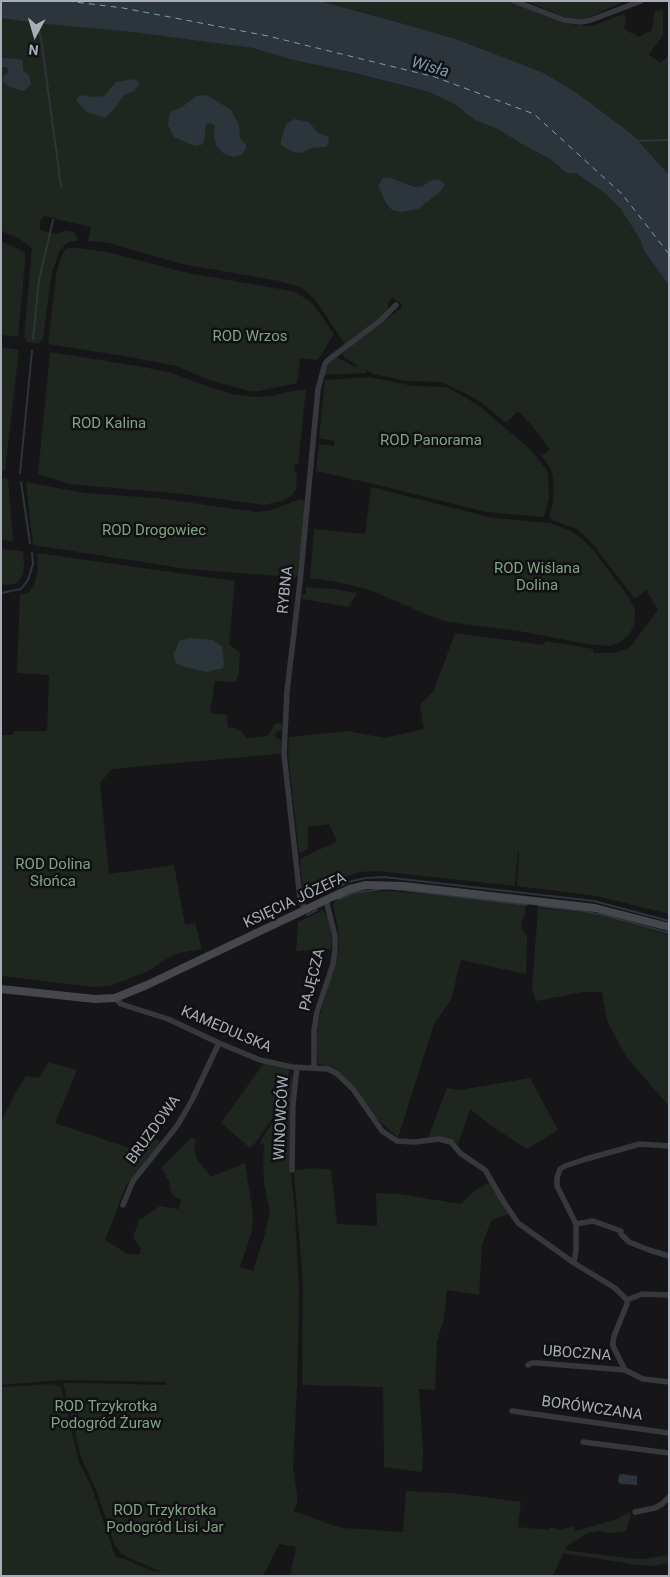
<!DOCTYPE html>
<meta charset="utf-8">
<style>
body{margin:0}
#map{position:relative;width:670px;height:1577px;overflow:hidden;background:#161618;font-family:Roboto,sans-serif}
canvas{display:block}
.frame{position:absolute;inset:0;border:2px solid #a8adb8;pointer-events:none}
.north{position:absolute;left:10px;top:10px;width:50px;height:50px;-webkit-text-stroke:4px #111113;paint-order:stroke;rotate:186deg;font-size:14px;font-weight:700;line-height:20px;text-align:center;color:#a8adb8}
.north::after{content:'';display:block;margin:auto;width:18px;height:22px;background:#a8adb8;clip-path:polygon(50% 0,100% 100%,50% 72%,0 100%)}
</style>
<div id="map">
<canvas width="670" height="1577"></canvas>
<div class="frame"></div>
<div class="north">N</div>
</div>
<script>
const ctx = document.querySelector('canvas').getContext('2d');
ctx.lineJoin = 'round';
function fill(path, color) { ctx.fillStyle = color; ctx.fill(path, 'evenodd'); }
const poly = rows => new Path2D(rows.map(r => 'M' + r).join(''));
function stroke(path, color, width, dash) { ctx.strokeStyle = color; ctx.lineWidth = width; ctx.lineCap = dash ? 'butt' : 'round'; ctx.setLineDash(dash || []); ctx.stroke(path); }
function drawText(font, color, halo, rows, align = 'center') {
  ctx.font = font + ' Roboto,sans-serif'; ctx.lineWidth = 5; ctx.setLineDash([]); ctx.textBaseline = 'middle'; ctx.strokeStyle = halo; ctx.fillStyle = color; for (const [text, x, y, turn = 0] of rows) {
    ctx.save(); ctx.translate(x, y); ctx.rotate((+turn || 0) * Math.PI / 180); ctx.textAlign = isNaN(turn) ? turn : align; if (halo) ctx.strokeText(text, 0, 0); ctx.fillText(text, 0, 0); ctx.restore();
  }
}
const green = poly([
 [320,1,508,1,575,25,591,26,624,14,626,20,624,29,639,37,652,30,655,11,663,10,663,35,649,55,661,63,669,55,669,175,633,135,577,93,544,73,459,40,408,25],
 [525,1,626,1,585,19,575,19,562,16],
 [1,16,158,34,253,48,429,92,456,105,467,113,498,129,525,146,550,159,566,172,576,173,604,193,620,208,669,283,669,914,597,896,517,886,519,850,518,850,515,886,376,871,360,872,346,877,306,898,303,897,300,859,337,841,329,824,308,827,308,849,299,853,288,754,289,737,347,731,385,738,424,729,420,705,434,690,455,633,544,645,545,641,593,649,593,653,616,653,630,647,658,610,646,590,635,599,591,542,577,529,552,520,549,517,553,503,554,485,552,473,548,464,541,456,550,450,533,427,518,411,506,423,482,403,467,394,441,382,406,381,374,374,365,369,367,373,324,375,330,361,336,357,356,367,357,365,344,358,342,352,400,309,402,306,401,303,392,298,388,303,388,309,384,314,345,344,314,298,300,287,279,281,182,264,109,243,88,241,91,227,44,216,40,221,40,230,57,234,66,230,74,232,78,239,77,241,71,241,65,245,60,250,52,272,43,338,39,344,27,342,24,337,32,248,18,238,1,231],
 [1,241,25,252,25,263,18,337,1,335],
 [69,248,76,248,107,252,188,273,292,291,299,294,313,304,334,334,318,360,300,358,297,383,259,391,249,391,209,380,176,366,130,357,48,344,56,275,61,257,65,250],
 [1,347,19,350,5,471,1,470],
 [50,352,143,367,172,373,198,383,232,394,256,397,272,396,297,390,306,390,298,464,294,465,294,471,297,474,296,489,290,497,282,501,263,505,183,494,69,484,38,474],
 [370,377,413,386,447,387,478,405,532,451,548,472,549,499,544,517,486,512,369,483,316,471,319,444,334,446,335,441,319,438,325,380],
 [1,478,8,479,13,538,12,541,1,540],
 [26,482,85,493,156,498,256,512,272,510,300,499,304,500,306,505,298,575,294,579,279,576,187,569,33,545],
 [371,487,493,518,550,523,569,530,581,538,594,551,630,599,635,609,635,617,634,626,628,636,619,643,609,646,587,644,519,631,448,622,428,615,370,590,337,582,310,578,314,529,365,534],
 [1,549,23,551,24,565,23,575,16,584,1,585],
 [37,553,235,581,229,644,240,653,239,671,236,682,215,681,210,713,227,715,228,727,235,728,242,732,247,738,268,736,275,723,282,724,282,730,276,732,275,737,281,740,281,753,278,754,112,769,100,783,109,874,174,865,185,925,195,923,202,949,179,953,161,962,149,971,110,986,94,987,1,976,1,735,13,735,14,731,47,731,49,675,17,673,20,595,29,592,35,582,38,570],
 [306,587,334,589,357,593,349,607,302,599,303,594,306,594],
 [389,891,450,896,525,905,525,915,521,921,522,929,527,936,526,974,461,960,451,1000,434,1024,398,1138,375,1117,351,1084,334,1068,318,1064,316,1038,320,1015,339,949,338,928,333,905,336,899,358,892],
 [538,908,581,912,606,917,669,935,669,1106,625,1055,607,1020,602,992,584,992,536,1001,532,988],
 [323,910,328,918,332,940,331,949,296,951,298,922],
 [48,1062,77,1070,55,1123,129,1148,152,1137,161,1142,126,1186,105,1240,128,1254,139,1255,141,1248,133,1238,139,1220,160,1206,179,1209,181,1199,175,1197,171,1193,169,1181,161,1168,191,1138,196,1139,194,1150,197,1159,211,1177,245,1163,253,1215,252,1231,240,1267,253,1271,265,1234,270,1212,264,1184,263,1159,264,1144,260,1143,263,1137,274,1121,284,1100,291,1076,293,1076,290,1114,290,1168,295,1212,299,1295,297,1386,293,1468,297,1495,297,1503,293,1512,295,1513,296,1512,329,1524,344,1528,403,1532,406,1491,453,1493,521,1502,518,1527,548,1530,552,1527,560,1530,574,1526,575,1531,617,1519,630,1512,631,1516,626,1531,610,1533,600,1531,588,1533,568,1545,565,1550,627,1558,643,1559,669,1555,669,1563,654,1566,637,1565,563,1553,553,1576,290,1576,296,1547,279,1544,263,1576,1,1576,1,1387,52,1384,60,1386,62,1391,79,1462,92,1488,113,1550,117,1558,122,1558,152,1571,162,1572,129,1558,121,1553,114,1544,97,1492,81,1457,63,1383,87,1383,166,1385,166,1382,62,1380,1,1385,1,1121,18,1088,26,1076,39,1078],
 [264,1063,290,1070,281,1099,272,1119,256,1142,250,1148,221,1123],
 [530,1078,558,1130,527,1149,493,1127,470,1109,458,1144,448,1138,428,1138,447,1088,459,1090],
 [313,1168,331,1170,337,1224,377,1226,376,1193,398,1194,461,1204,473,1192,488,1183,492,1184,508,1214,491,1221,482,1245,479,1295,447,1290,444,1319,437,1341,435,1390,419,1389,423,1451,422,1472,384,1467,383,1387,302,1385,303,1285,294,1173,295,1170]
]);
const water = poly([
 [1,1,320,1,408,25,459,40,544,73,577,93,633,135,669,175,669,285,645,252,640,239,620,208,604,193,576,173,567,173,550,159,525,146,498,129,475,120,456,105,429,92,354,73,290,59,253,48,133,32,37,23,1,18],
 [1,58,20,59,23,61,23,70,29,76,31,84,24,91,10,87,3,82,3,77,9,71,6,67,1,67],
 [134,79,139,82,139,85,134,91,124,95,115,108,105,118,87,112,76,100,79,96,83,95,92,97,104,96,116,82],
 [207,95,231,110,239,125,240,138,246,145,246,149,241,155,234,157,224,154,216,145,214,134,215,126,211,123,206,124,204,141,201,145,195,146,174,137,168,125,170,112,182,107,197,96],
 [294,119,309,122,317,132,328,137,329,142,326,147,312,148,301,153,293,152,281,145,281,140,286,124],
 [383,178,391,178,415,187,423,186,430,181,438,179,445,184,440,192,418,209,401,212,392,210,386,203,378,186],
 [189,638,213,640,222,647,224,663,223,668,207,672,185,667,176,663,173,653,176,650,179,641],
 [621,1474,637,1476,637,1485,621,1484,618,1482,619,1475]
]);
const stream = poly([
 [37,23,41,38,61,186],
 [636,141,669,140],
 [33,339,39,280,53,220],
 [20,473,32,351],
 [21,482,30,543],
 [1,593,21,589,28,580,33,564,32,553],
 [338,887,348,882,366,878,384,877,594,901,669,921],
 [394,889,527,905],
 [339,899,354,893,382,889],
 [539,906,582,911,607,916,669,933],
 [307,915,317,910]
]);
const ferry = poly([
 [67,1,123,8,268,36,435,77,534,114,622,194,669,254]
]);
const street = poly([
 [514,1,564,20,581,22,591,20,641,1],
 [305,910,300,898,284,754,287,691,300,582,318,389,325,364,327,361,381,320,396,305],
 [115,998,121,1004,168,1019,219,1043,260,1060,292,1067,328,1069,336,1073,353,1089,382,1131,397,1141,415,1142,439,1139,451,1142,460,1153,485,1170,505,1204,518,1223,574,1263,615,1288,627,1300,627,1304,614,1336,613,1341,613,1346,625,1370,643,1379,669,1382],
 [314,1067,314,1031,317,1012,333,964,335,950,335,936,326,900],
 [292,1170,293,1104,297,1067],
 [123,1205,133,1181,177,1126,183,1116,192,1100,219,1043],
 [576,1224,593,1221,621,1231,621,1234,629,1242,649,1250,669,1256],
 [574,1263,576,1250,576,1224,557,1186,557,1178,560,1169,565,1166,586,1159,640,1144,669,1146],
 [627,1300,642,1294,669,1295],
 [528,1365,532,1363,538,1363,625,1370],
 [512,1411,669,1433],
 [583,1442,669,1453],
 [635,1512,655,1508,662,1504,669,1497]
]);
const secondary = poly([
 [1,989,95,999,115,998,147,985,332,897,350,889,366,885,404,886,595,908,669,927]
]);
const parkNames = [
 ["ROD Wrzos",250,337],
 ["ROD Kalina",109,424],
 ["ROD Panorama",431,441],
 ["ROD Drogowiec",154,531],
 ["ROD Wiślana",537,569],
 ["Dolina",537,586],
 ["ROD Dolina",53,865],
 ["Słońca",53,882],
 ["ROD Trzykrotka",106,1407],
 ["Podogród Żuraw",106,1424],
 ["ROD Trzykrotka",165,1511],
 ["Podogród Lisi Jar",165,1528]
];
const streetNames = [
 ["RYBNA",286,590,-84],
 ["KSIĘCIA JÓZEFA",295,901,-25],
 ["PAJĘCZA",313,980,-76],
 ["KAMEDULSKA",226,1030,23],
 ["WINOWCÓW",282,1118,-87],
 ["BRUZDOWA",154,1130,-54],
 ["UBOCZNA",577,1354,4],
 ["BORÓWCZANA",592,1409,8]
];
const waterNames = [
 ["Wisła",430,68,16]
];
fill(green, '#1e261f');
fill(water, '#2c353c');
stroke(stream, '#2c353c', 2);
stroke(ferry, '#7f9bb3', 1, [6, 5]);
stroke(street, '#37383d', 5.5);
stroke(secondary, '#45474d', 8);
drawText('15px', '#7fa381', '#111113', parkNames);
drawText('15px', '#a8adb8', '#111113', streetNames);
drawText('italic 16px', '#7f9bb3', '#111113', waterNames);
</script>
